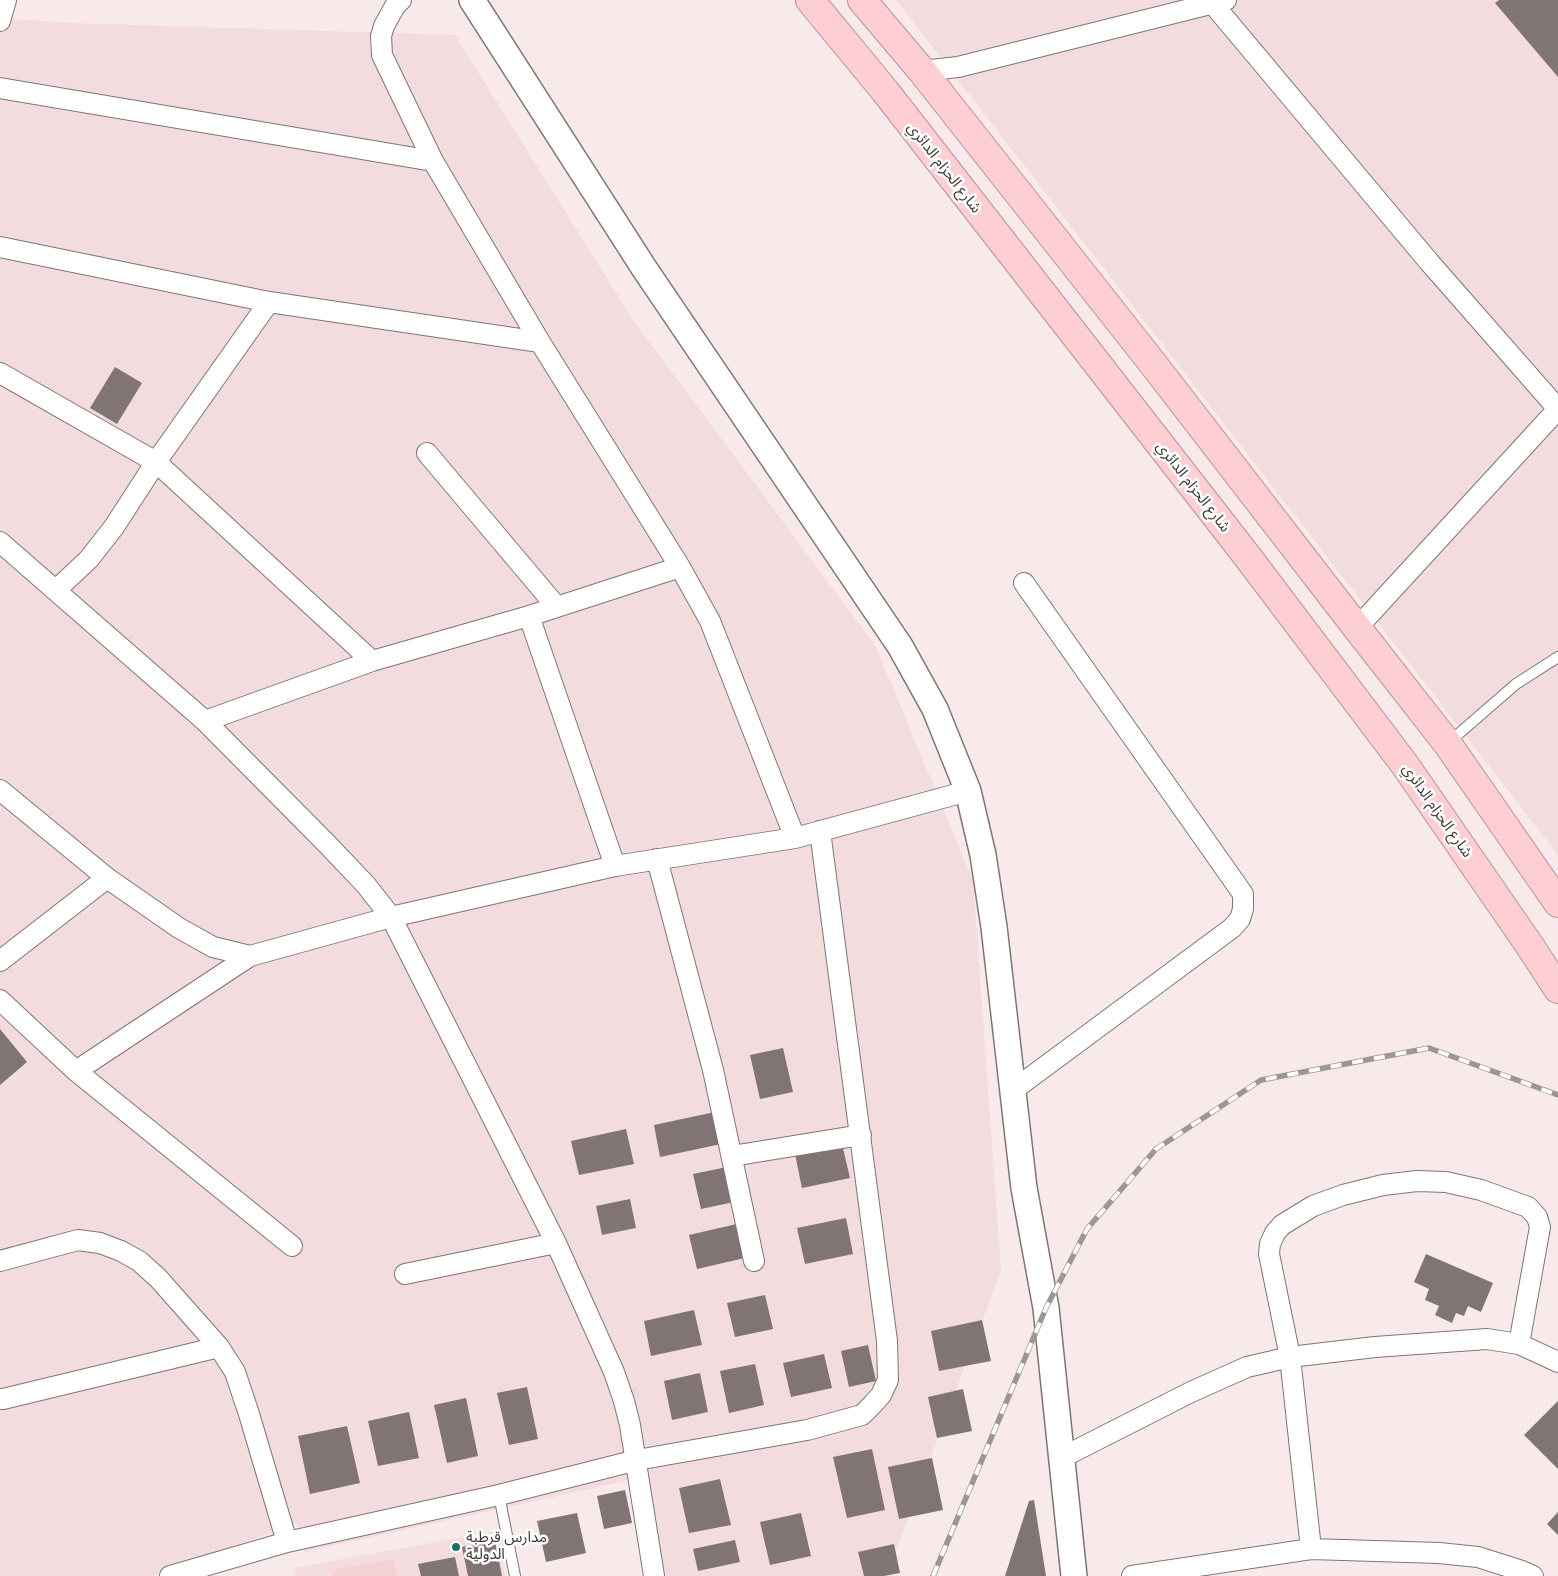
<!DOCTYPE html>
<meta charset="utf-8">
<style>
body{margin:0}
canvas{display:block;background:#f8eaea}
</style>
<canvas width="1558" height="1576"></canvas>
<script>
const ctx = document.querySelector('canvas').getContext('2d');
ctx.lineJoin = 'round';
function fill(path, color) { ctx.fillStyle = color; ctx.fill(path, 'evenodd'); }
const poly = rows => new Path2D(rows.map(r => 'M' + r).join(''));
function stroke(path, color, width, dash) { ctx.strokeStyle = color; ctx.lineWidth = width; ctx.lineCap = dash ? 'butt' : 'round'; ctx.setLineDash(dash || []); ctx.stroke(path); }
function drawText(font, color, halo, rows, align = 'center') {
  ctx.font = font + ' "Fira Sans Condensed","Noto Sans Arabic",sans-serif'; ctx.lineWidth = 5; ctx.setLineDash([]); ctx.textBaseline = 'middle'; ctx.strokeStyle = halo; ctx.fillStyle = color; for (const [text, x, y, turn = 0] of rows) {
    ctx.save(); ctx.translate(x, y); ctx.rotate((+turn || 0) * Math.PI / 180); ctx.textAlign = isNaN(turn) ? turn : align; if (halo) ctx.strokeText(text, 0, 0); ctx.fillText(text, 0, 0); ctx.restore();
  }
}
const built = poly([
 [896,0,1558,0,1558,855],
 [0,18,72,23,455,35,635,323,875,645,973,880,1001,1271,886,1576,659,1576,630,1480,304,1552,297,1523,152,1576,0,1576],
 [497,1531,505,1576,295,1576,294,1568]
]);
const green = poly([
 [394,1559,397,1576,333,1576,332,1570]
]);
const building = poly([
 [1499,0,1558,0,1558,77,1495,3],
 [115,367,142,383,117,424,90,408],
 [0,1029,27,1062,0,1085],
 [783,1048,793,1092,760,1099,750,1055],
 [715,1112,721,1144,660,1157,654,1125],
 [626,1129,634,1164,579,1175,571,1141],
 [842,1144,850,1178,802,1188,795,1154],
 [727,1167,734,1202,701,1209,693,1174],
 [630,1199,636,1228,602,1235,596,1206],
 [846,1218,853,1254,805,1264,797,1228],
 [741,1223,749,1257,697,1269,689,1235],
 [1426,1254,1493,1283,1481,1312,1468,1306,1464,1316,1456,1313,1452,1323,1435,1315,1439,1306,1425,1300,1429,1289,1414,1282],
 [765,1295,773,1329,735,1337,727,1303],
 [694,1310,702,1345,651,1356,644,1321],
 [982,1320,991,1361,939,1371,931,1331],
 [868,1345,876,1381,849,1387,841,1351],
 [824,1354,832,1388,791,1397,783,1363],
 [755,1364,764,1405,729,1413,720,1371],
 [700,1373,708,1412,672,1420,664,1381],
 [527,1387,538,1439,509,1445,497,1393],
 [963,1389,972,1431,937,1438,928,1397],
 [466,1398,478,1456,447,1463,434,1405],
 [1558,1401,1558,1469,1524,1435],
 [409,1412,419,1458,378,1466,368,1421],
 [347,1426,360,1483,310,1494,298,1436],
 [872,1449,885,1510,847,1518,833,1457],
 [932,1458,943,1510,899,1519,888,1467],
 [720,1479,731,1525,689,1533,679,1488],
 [625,1490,632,1523,604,1529,597,1496],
 [1034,1500,1046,1576,1005,1576,1029,1501],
 [1558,1512,1558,1535,1547,1524],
 [577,1513,586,1553,546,1562,537,1521],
 [801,1513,811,1556,770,1565,760,1522],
 [735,1540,740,1562,698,1571,693,1549],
 [495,1541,502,1576,468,1576,462,1547],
 [894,1544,900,1573,884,1576,864,1576,858,1552],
 [455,1557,459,1576,421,1576,418,1564]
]);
const service = poly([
 [1448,743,1516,684,1558,657],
 [499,1495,515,1576]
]);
const minor = poly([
 [401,0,395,6,384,26,381,36,382,55,433,161,540,342,680,567,710,621,795,838],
 [1213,4,1430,263,1558,409],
 [0,21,6,0],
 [922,71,958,67,1226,0],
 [0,88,433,161],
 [0,247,269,302,540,342],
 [0,373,156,462,372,661],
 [427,453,556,606],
 [0,542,205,721,327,844,366,885,391,917,556,1243,614,1372,624,1401,630,1425,654,1576],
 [56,590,89,559,114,527,156,462,269,302],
 [529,616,615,866],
 [1357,628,1558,409],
 [205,721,372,661,529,616,680,567],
 [0,790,107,878,179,928,213,947,250,956],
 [657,859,713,1070,754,1261],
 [0,961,107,878],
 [0,1000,76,1071,292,1246],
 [76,1071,250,956,391,917,615,866,795,838,968,791],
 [1012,1091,1232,928,1240,919,1243,909,1243,894,1024,583],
 [732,1156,861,1135],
 [0,1261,78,1240,100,1243,121,1251,139,1261,158,1278,219,1347,235,1372,249,1414,287,1542],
 [405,1274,556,1243],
 [0,1399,3,1399,219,1347],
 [1061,1458,1191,1392,1247,1367,1290,1357,1375,1347,1487,1339,1519,1344,1558,1362],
 [1311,1549,1290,1357,1269,1254,1270,1244,1275,1233,1282,1225,1313,1206,1343,1195,1383,1185,1417,1181,1446,1182,1481,1190,1528,1207,1537,1217,1540,1227,1519,1344],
 [170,1576,287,1542,499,1495,637,1460,807,1430,862,1415,872,1405,881,1395,888,1380,887,1341,820,831],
 [1132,1576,1311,1549,1439,1553,1478,1557,1522,1571,1533,1576]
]);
const tertiary = poly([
 [472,0,644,268,900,646,935,709,968,791,983,855,994,927,1024,1188,1046,1308,1074,1576]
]);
const trunk = poly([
 [810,0,885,91,1247,556,1405,765,1530,946,1558,989],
 [862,0,922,71,1154,365,1357,628,1447,743,1558,903]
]);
const rail = poly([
 [933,1576,1046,1308,1087,1229,1156,1149,1261,1080,1429,1048,1558,1095]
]);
const markers = [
 [456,1547,5,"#1e6b6a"]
];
const streetNames = [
 ["شارع الحزام الدائري",944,168,52],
 ["شارع الحزام الدائري",1193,487,52],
 ["شارع الحزام الدائري",1437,811,55]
];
const poiNames = [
 ["مدارس قرطبة",466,1538],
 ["الدولية",466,1555]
];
fill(built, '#f3dcdd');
fill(green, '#f4d2d3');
fill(building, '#807475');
stroke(service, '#817475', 12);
stroke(minor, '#817475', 22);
stroke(tertiary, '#817475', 28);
stroke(trunk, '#b99294', 30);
stroke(service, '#fff', 10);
stroke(minor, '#fff', 20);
stroke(tertiary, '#fff', 25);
stroke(trunk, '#fecfd2', 28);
stroke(rail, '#9f9595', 5.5);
stroke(rail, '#fff', 4, [11]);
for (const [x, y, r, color] of markers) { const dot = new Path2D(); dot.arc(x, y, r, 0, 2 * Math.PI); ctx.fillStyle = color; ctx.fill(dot); stroke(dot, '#fff', 2); }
drawText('15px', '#3c3737', '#fff', streetNames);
drawText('15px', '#3c3737', '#fff', poiNames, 'left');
</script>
